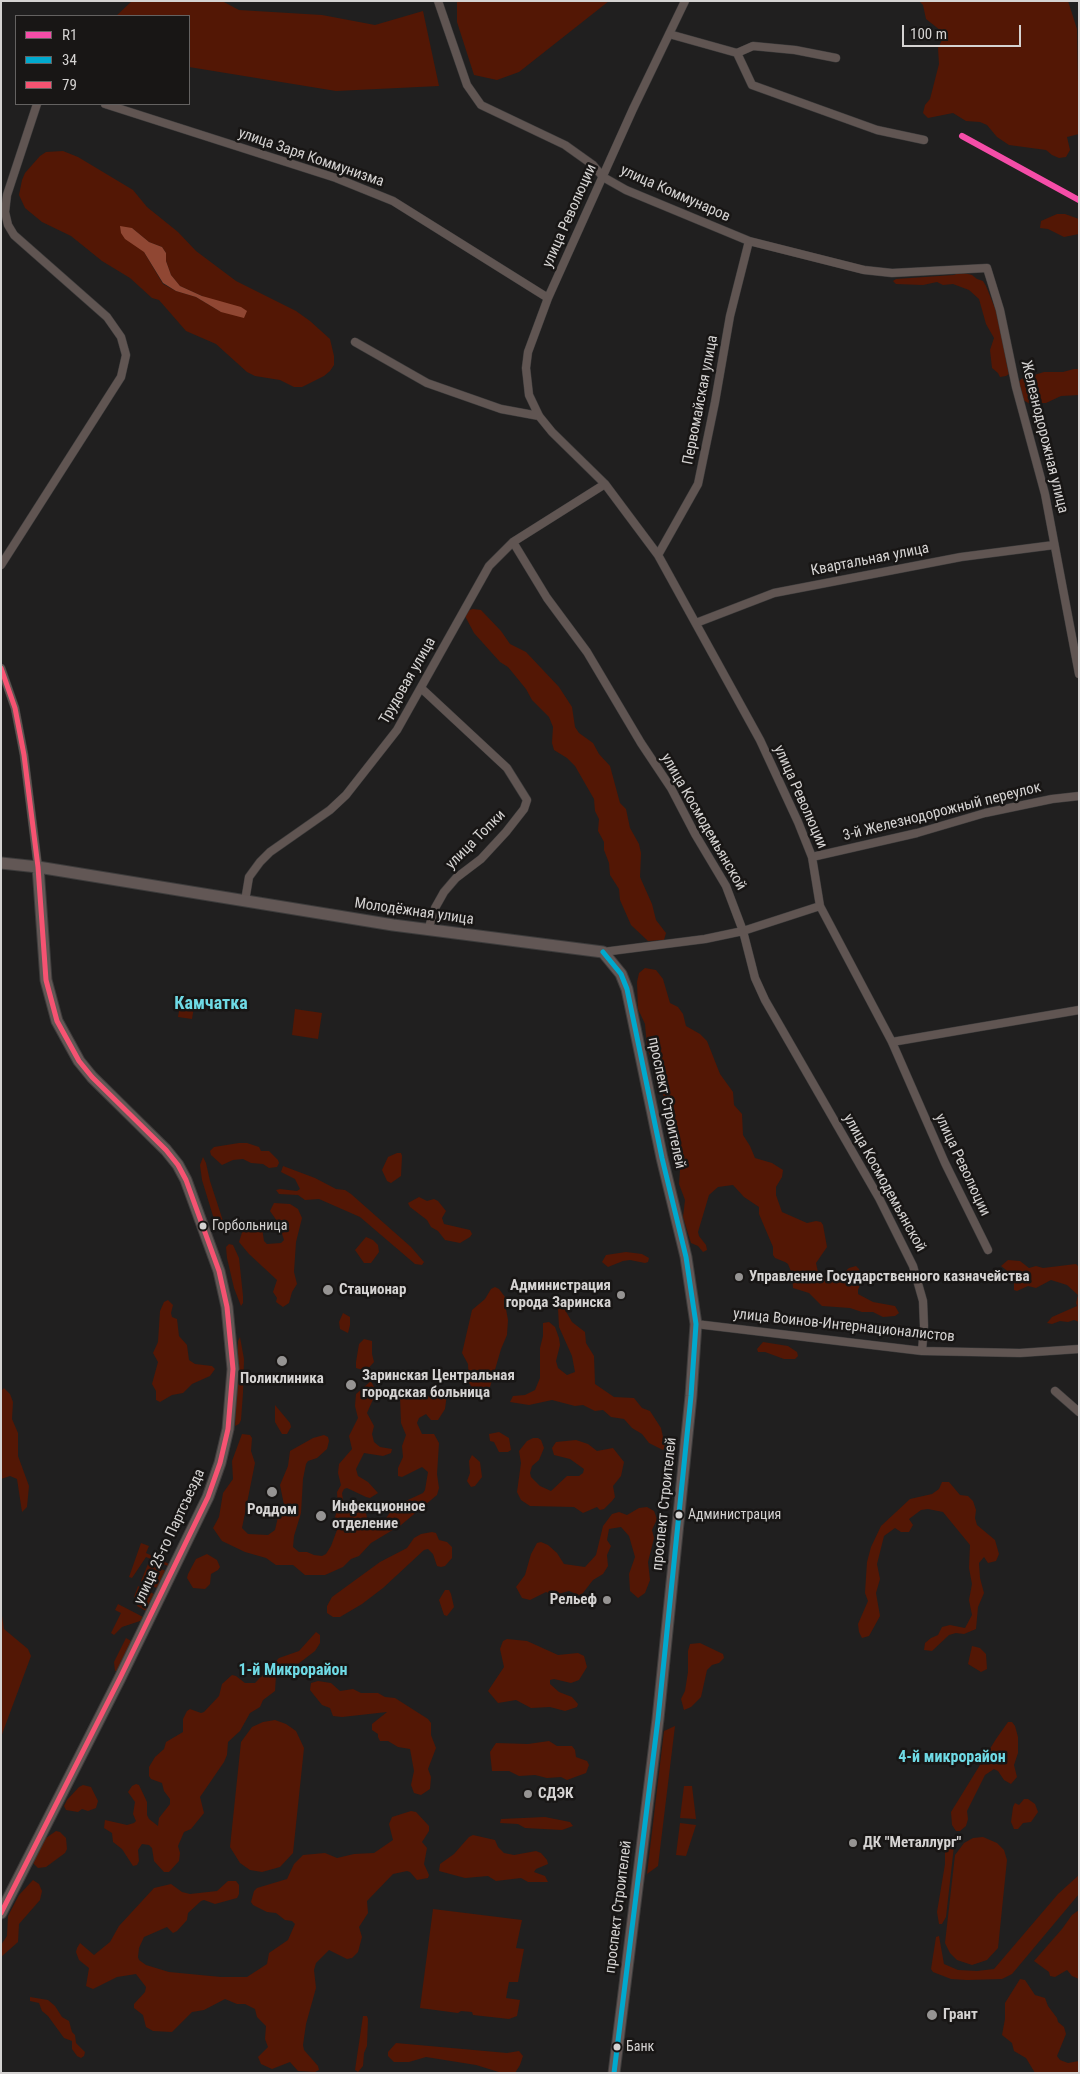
<!DOCTYPE html>
<meta charset="utf-8">
<style>
body{margin:0}
#map{position:relative;width:1080px;height:2074px;overflow:hidden;background:#201f1f;font-family:"Roboto Condensed",sans-serif}
canvas{display:block}
.frame{position:absolute;inset:0;border:2px solid #d5d3d2;pointer-events:none}
.legend{position:absolute;left:15px;top:15px;width:175px;height:90px;box-sizing:border-box;background:#181615;border:1px solid #646261;margin:0;padding:6px 9px;list-style:none;font-size:15px;color:#d5d3d2}
.legend li{display:flex;align-items:center;gap:10px;height:25px}
.legend b{width:25px;border:1px solid #646261}
.scale{position:absolute;left:902px;top:25px;width:119px;height:22px;box-sizing:border-box;border:2px solid #d5d3d2;border-top:0;padding-left:6px;font-size:15px;line-height:18px;white-space:nowrap;color:#d5d3d2;-webkit-text-stroke:4px #181615;paint-order:stroke}
</style>
<div id="map">
<canvas width="1080" height="2074"></canvas>
<div class="frame"></div>
<ul class="legend">
<li><b style="height:6px;background:#f54da8"></b>R1</li>
<li><b style="height:6px;background:#00a9ce"></b>34</li>
<li><b style="height:6px;background:#f65372"></b>79</li>
</ul>
<div class="scale">100 m</div>
</div>
<script>
const ctx = document.querySelector('canvas').getContext('2d');
ctx.lineJoin = 'round';
function fill(path, color) { ctx.fillStyle = color; ctx.fill(path, 'evenodd'); }
const poly = rows => new Path2D(rows.map(r => 'M' + r).join(''));
function stroke(path, color, width, dash) { ctx.strokeStyle = color; ctx.lineWidth = width; ctx.lineCap = dash ? 'butt' : 'round'; ctx.setLineDash(dash || []); ctx.stroke(path); }
function drawText(font, color, halo, rows, align = 'center') {
  ctx.font = font + ' "Roboto Condensed",sans-serif'; ctx.lineWidth = 5; ctx.setLineDash([]); ctx.textBaseline = 'middle'; ctx.strokeStyle = halo; ctx.fillStyle = color; for (const [text, x, y, turn = 0] of rows) {
    ctx.save(); ctx.translate(x, y); ctx.rotate((+turn || 0) * Math.PI / 180); ctx.textAlign = isNaN(turn) ? turn : align; if (halo) ctx.strokeText(text, 0, 0); ctx.fillText(text, 0, 0); ctx.restore();
  }
}
const green = poly([
 [132,1,222,1,239,10,322,15,375,25,423,11,439,86,336,91,189,67,189,16,116,16],
 [457,1,609,1,519,72,497,80,474,75,457,22],
 [919,1,1068,1,1077,29,1079,134,1067,137,1070,150,1066,157,1059,158,1052,155,1046,150,1009,145,997,137,987,125,980,122,966,121,953,113,928,118,923,113,925,105,930,99,939,64,938,48,945,34,926,19,923,5],
 [63,151,78,157,133,190,147,207,178,232,196,251,236,281,296,311,310,321,330,339,334,356,334,365,330,371,324,376,302,387,294,387,280,380,255,376,247,372,216,344,186,331,159,300,152,298,130,278,102,261,71,236,42,222,25,208,19,195,22,180,25,173,40,156,46,152],
 [132,228,149,242,162,247,166,253,166,261,171,275,180,286,202,296,221,312,196,297,176,291,163,284,144,252],
 [1057,214,1065,214,1079,219,1079,234,1064,237,1048,229,1040,228,1041,221],
 [960,272,972,275,977,279,983,281,986,286,997,313,1007,353,1006,360,1009,374,1006,376,1000,377,998,373,992,368,990,350,994,338,986,324,979,299,969,290,953,284,943,285,937,282,923,285,896,284,893,281,896,279,954,275],
 [1074,369,1079,369,1079,395,1061,396,1046,403,1040,403,1034,406,1021,399,1018,383,1021,379,1044,372,1063,372],
 [473,609,481,610,501,631,510,644,526,652,559,687,572,707,575,727,579,733,593,743,599,754,610,766,620,803,626,809,630,828,639,844,641,853,640,877,652,904,656,920,666,933,664,940,648,941,631,925,620,900,619,889,610,875,609,863,604,850,604,842,598,831,599,819,595,811,594,799,575,766,567,758,554,750,552,743,553,727,549,717,532,700,526,689,508,667,500,662,474,633,465,616,469,610],
 [645,968,656,970,663,979,670,1003,678,1007,683,1014,686,1026,700,1034,707,1041,720,1074,733,1092,734,1105,742,1114,743,1135,750,1146,755,1158,772,1163,783,1170,782,1177,776,1187,776,1195,782,1212,807,1223,816,1221,821,1222,823,1225,827,1247,816,1263,818,1272,825,1277,839,1277,849,1268,856,1266,859,1269,862,1279,858,1290,858,1294,873,1302,895,1306,899,1313,895,1316,883,1317,873,1312,862,1312,850,1308,822,1306,809,1293,793,1288,792,1274,788,1264,785,1262,775,1258,773,1255,773,1247,759,1214,759,1207,744,1197,733,1185,718,1187,709,1195,698,1232,699,1236,706,1245,707,1250,703,1252,698,1246,691,1243,683,1217,685,1200,679,1184,681,1156,676,1145,675,1130,647,1047,645,1024,638,1009,637,982,639,973],
 [180,1005,194,1007,192,1019,178,1017],
 [295,1009,322,1013,318,1039,292,1035],
 [239,1143,247,1143,259,1147,261,1151,269,1151,278,1160,279,1163,277,1167,269,1168,263,1164,251,1163,243,1159,233,1160,222,1165,211,1155,210,1151,214,1147],
 [397,1153,401,1153,402,1156,401,1176,391,1183,387,1181,382,1170,388,1157],
 [203,1157,206,1163,210,1181,223,1221,223,1228,219,1231,217,1229,202,1180,200,1165],
 [283,1166,315,1178,336,1189,345,1190,351,1194,411,1247,424,1262,422,1265,415,1264,360,1217,319,1199,305,1200,298,1195,279,1194,276,1190,280,1189,297,1191,300,1189,295,1179,281,1172],
 [419,1197,427,1201,434,1199,438,1201,446,1211,442,1218,444,1224,470,1230,472,1234,470,1237,460,1243,445,1240,438,1231,431,1227,427,1220,410,1207,408,1203],
 [274,1203,290,1204,298,1209,302,1218,296,1242,294,1272,297,1284,292,1292,289,1303,283,1307,276,1302,277,1298,273,1292,277,1280,249,1254,239,1242,244,1226,253,1225,262,1228,264,1241,267,1244,281,1243,284,1240,279,1224,270,1211],
 [366,1237,373,1240,378,1245,379,1252,371,1263,364,1263,355,1250],
 [229,1244,233,1245,239,1258,243,1296,243,1303,241,1306,234,1288,227,1258,226,1247],
 [626,1252,642,1254,649,1258,648,1262,645,1263,630,1260,623,1261,608,1267,602,1262,606,1255],
 [1008,1260,1020,1261,1029,1268,1036,1266,1043,1268,1076,1264,1079,1267,1079,1322,1074,1320,1068,1322,1060,1321,1052,1324,1047,1323,1052,1317,1077,1306,1076,1303,1078,1295,1067,1285,1051,1280,1036,1288,1028,1286,1017,1291,1014,1290,1014,1276,1001,1266],
 [495,1287,499,1289,508,1301,506,1309,508,1320,507,1335,501,1349,490,1387,479,1394,476,1393,469,1383,468,1364,462,1353,463,1349,472,1310,485,1299,491,1289],
 [168,1300,173,1305,171,1313,172,1317,177,1319,179,1336,187,1345,189,1360,195,1364,212,1366,215,1369,210,1376,192,1384,183,1393,172,1395,160,1402,156,1400,156,1391,152,1384,158,1362,153,1353,158,1342,160,1311,164,1302],
 [561,1306,564,1308,572,1322,585,1332,586,1343,594,1356,595,1384,614,1397,634,1398,642,1408,650,1411,661,1428,665,1446,663,1450,649,1443,642,1434,632,1428,624,1419,611,1417,603,1410,595,1411,583,1405,575,1406,552,1400,529,1405,510,1402,513,1396,525,1395,535,1390,540,1378,540,1348,543,1336,543,1323,549,1322,555,1327,559,1338,560,1345,556,1361,558,1368,567,1375,575,1372,572,1356,559,1327,558,1308],
 [343,1313,350,1317,350,1325,348,1333,340,1329,339,1322],
 [240,1337,244,1359,243,1393,241,1420,239,1424,235,1426,238,1341],
 [364,1339,372,1341,372,1354,374,1362,366,1371,356,1368,356,1362,359,1344],
 [763,1342,788,1346,797,1352,798,1356,795,1359,784,1359,765,1352,758,1352,757,1349],
 [371,1381,376,1391,375,1395,367,1413,374,1426,372,1434,374,1442,380,1447,392,1449,391,1453,383,1456,364,1453,356,1469,358,1476,368,1482,378,1493,370,1498,366,1497,347,1488,344,1489,342,1493,343,1500,346,1503,359,1504,366,1513,368,1522,375,1524,384,1521,391,1511,399,1504,423,1493,425,1490,428,1472,422,1467,402,1477,398,1476,398,1468,403,1457,402,1446,406,1435,401,1423,400,1396,404,1390,408,1389,419,1394,427,1396,431,1396,442,1389,446,1390,447,1394,445,1409,438,1420,431,1420,426,1414,419,1418,417,1423,422,1434,434,1434,439,1443,437,1474,439,1488,437,1495,401,1525,371,1543,359,1556,351,1559,343,1567,325,1575,305,1575,293,1565,276,1565,266,1558,245,1552,222,1541,213,1528,219,1517,223,1493,233,1479,232,1461,242,1434,250,1435,252,1438,251,1451,255,1463,242,1528,248,1534,268,1535,275,1530,278,1517,284,1505,280,1485,288,1466,290,1451,313,1438,324,1435,328,1437,329,1441,327,1449,317,1458,308,1461,306,1464,303,1479,301,1513,294,1536,293,1547,299,1552,307,1552,314,1555,322,1556,326,1554,331,1546,337,1530,333,1523,338,1508,337,1492,341,1485,338,1473,339,1464,352,1449,349,1436,358,1418,355,1406,356,1394],
 [4,1388,10,1394,13,1402,12,1419,18,1433,18,1456,29,1486,27,1507,22,1512,17,1479,10,1476,1,1479,1,1391],
 [275,1405,290,1423,291,1427,287,1434,282,1434,275,1422],
 [499,1432,509,1438,511,1450,508,1452,499,1452,494,1442,490,1441,489,1434],
 [533,1438,538,1438,541,1440,544,1448,539,1460,532,1466,530,1473,531,1477,540,1486,551,1491,567,1476,579,1476,583,1473,584,1469,570,1459,554,1455,552,1448,556,1442,576,1440,588,1444,597,1451,613,1448,624,1462,621,1476,613,1486,615,1497,612,1501,604,1509,600,1510,597,1507,583,1513,574,1507,530,1506,521,1500,517,1492,521,1463,519,1451,527,1441],
 [472,1455,480,1462,482,1477,475,1486,471,1487,467,1481,470,1473,469,1461],
 [942,1482,949,1482,960,1495,968,1496,973,1501,976,1510,975,1518,977,1525,995,1540,999,1554,996,1561,988,1563,984,1557,979,1563,980,1578,984,1593,978,1607,976,1629,964,1634,956,1633,949,1635,932,1651,924,1650,925,1643,931,1638,938,1635,942,1627,950,1625,965,1628,972,1615,969,1600,972,1584,969,1568,970,1545,943,1512,928,1509,921,1510,909,1519,913,1525,909,1532,901,1532,895,1528,884,1536,877,1564,880,1579,876,1593,880,1616,869,1636,862,1638,859,1632,858,1624,868,1601,865,1593,867,1562,871,1547,881,1526,910,1499,932,1494,939,1489],
 [647,1507,654,1511,657,1519,652,1530,654,1538,648,1562,650,1580,645,1593,638,1598,630,1591,629,1574,635,1557,629,1536,621,1527,609,1529,607,1540,611,1546,607,1555,608,1566,603,1574,593,1580,583,1593,579,1595,569,1591,554,1595,546,1592,530,1600,522,1598,516,1587,525,1575,531,1554,537,1543,541,1542,548,1545,557,1553,564,1564,585,1567,596,1555,603,1526,612,1514,619,1512,627,1515,639,1508],
 [432,1532,436,1533,439,1540,447,1542,452,1547,452,1558,445,1566,441,1567,437,1566,433,1554,428,1549,424,1550,383,1588,362,1604,340,1617,333,1617,327,1613,327,1606,332,1597,380,1562,407,1548,414,1538,421,1534],
 [141,1543,149,1546,146,1553,169,1564,168,1566,146,1557,132,1578,129,1577],
 [207,1554,217,1560,220,1567,218,1570,211,1574,210,1584,205,1589,193,1588,187,1578,188,1574,196,1559],
 [148,1564,166,1571,159,1589,141,1581],
 [138,1586,156,1595,148,1612,137,1606,140,1600,134,1597],
 [445,1590,449,1590,451,1594,454,1607,447,1616,444,1615,439,1600],
 [118,1604,145,1618,143,1620,122,1627,114,1635,111,1633,121,1613,115,1610],
 [1,1609,4,1629,28,1649,31,1656,1,1737],
 [316,1632,320,1635,320,1643,315,1651,294,1667,276,1675,275,1691,263,1700,260,1707,250,1713,240,1731,228,1742,227,1755,224,1762,200,1797,204,1813,191,1829,184,1832,178,1846,180,1853,179,1861,169,1872,164,1872,154,1861,152,1848,149,1845,142,1844,138,1850,139,1861,137,1865,133,1866,122,1849,113,1842,112,1833,104,1828,105,1820,127,1825,134,1823,136,1821,133,1814,135,1802,128,1792,132,1786,136,1784,139,1785,147,1802,147,1815,149,1819,158,1826,159,1818,170,1804,170,1799,164,1791,162,1783,151,1779,149,1776,149,1767,155,1757,164,1749,166,1742,183,1732,183,1719,187,1711,190,1709,201,1713,204,1712,219,1696,222,1684,232,1675,236,1676,245,1683,255,1683,279,1658,299,1651],
 [126,1638,133,1642,118,1672,115,1671,114,1662],
 [507,1639,527,1641,558,1655,578,1653,584,1656,587,1667,579,1680,571,1683,554,1679,550,1680,550,1684,559,1692,572,1697,578,1704,577,1707,565,1711,550,1707,531,1708,516,1700,498,1703,488,1691,504,1667,500,1649,503,1641],
 [700,1643,723,1654,724,1658,719,1663,712,1665,707,1670,701,1697,691,1707,684,1710,681,1699,685,1691,688,1672,688,1651,690,1644],
 [972,1646,980,1648,986,1654,987,1669,981,1672,968,1664],
 [318,1681,331,1683,340,1691,353,1689,361,1693,378,1693,385,1697,395,1698,428,1719,431,1723,431,1735,436,1748,428,1769,431,1777,430,1789,421,1795,414,1793,411,1785,414,1771,410,1749,398,1747,388,1741,380,1741,378,1737,378,1734,372,1730,372,1724,387,1712,342,1717,333,1716,330,1708,322,1705,310,1690,311,1683],
 [275,1720,286,1724,296,1731,304,1748,293,1853,280,1867,262,1872,250,1870,240,1863,230,1847,241,1742,252,1727,263,1722],
 [1008,1722,1012,1722,1015,1726,1018,1737,1018,1753,1014,1765,1017,1777,1011,1784,1004,1780,998,1771,994,1769,985,1775,967,1811,968,1819,966,1826,960,1831,956,1831,952,1825,951,1812,996,1739],
 [675,1726,658,1866,647,1874,664,1731],
 [549,1741,557,1746,572,1746,575,1750,576,1757,587,1761,589,1765,586,1773,567,1780,561,1777,547,1778,535,1775,519,1776,509,1771,492,1771,490,1752,496,1743,528,1744],
 [83,1785,91,1787,98,1801,96,1808,88,1811,82,1809,78,1812,66,1810,64,1806,67,1800,79,1787],
 [684,1786,692,1786,696,1819,680,1818],
 [1024,1799,1028,1799,1035,1804,1038,1812,1031,1822,1023,1823,1018,1829,1014,1829,1011,1822,1013,1807,1015,1803,1019,1805],
 [411,1811,416,1812,429,1826,429,1831,422,1842,427,1848,424,1864,429,1875,428,1878,417,1880,410,1872,407,1871,393,1874,367,1901,368,1913,359,1927,362,1937,358,1952,352,1958,347,1959,329,1950,316,1963,314,1970,316,1988,306,2024,303,2045,304,2050,318,2066,319,2070,315,2072,298,2071,290,2062,272,2069,261,2064,258,2057,268,2047,265,2039,266,2026,257,2017,255,2009,245,2004,237,2004,225,1999,204,2010,192,2012,172,2032,153,2031,146,2027,143,2015,134,2008,134,2004,145,1992,146,1987,136,1974,117,1977,93,1989,86,1986,89,1968,79,1960,76,1952,77,1948,80,1943,94,1955,110,1942,119,1926,154,1888,171,1884,182,1892,190,1894,217,1891,228,1881,236,1881,239,1885,239,1894,237,1898,215,1904,204,1900,201,1901,188,1913,187,1920,177,1931,173,1933,167,1927,144,1937,139,1948,138,1957,139,1960,146,1965,169,1972,221,1977,247,1977,267,1964,269,1953,288,1940,295,1924,292,1921,285,1920,276,1913,267,1912,253,1905,251,1902,254,1891,257,1888,287,1879,294,1864,303,1855,325,1853,337,1858,354,1854,374,1853,393,1840,389,1824,392,1817],
 [545,1817,570,1822,573,1826,562,1830,525,1828,518,1824,500,1823,501,1819],
 [680,1823,696,1825,686,1856,676,1855],
 [56,1831,60,1832,66,1838,67,1849,65,1853,46,1867,38,1868,33,1863,38,1850,46,1838],
 [473,1835,495,1840,498,1847,504,1853,514,1855,536,1851,541,1853,547,1860,548,1864,536,1869,534,1872,545,1876,548,1882,528,1882,521,1878,496,1881,488,1876,465,1878,439,1871,440,1864,454,1854,469,1837],
 [983,1837,997,1843,1004,1850,1007,1860,998,1948,987,1960,972,1965,957,1960,950,1953,945,1943,955,1855,964,1843,973,1838],
 [952,1843,954,1846,946,1917,942,1924,939,1924,937,1912,945,1864,945,1848],
 [1079,1875,1079,1894,1012,1974,1002,1979,967,1980,951,1979,933,1972,931,1969,936,1937,939,1936,944,1964,958,1970,977,1971,994,1969,1058,1894],
 [33,1880,39,1884,42,1891,40,1900,19,1924,18,1942,1,1957,1,1945,7,1936,8,1916,19,1895],
 [433,1909,522,1920,516,1948,524,1949,518,1982,509,1982,506,1998,520,2000,517,2016,509,2019,473,2015,472,2012,461,2011,458,2013,420,2008],
 [1079,1910,1079,1979,1072,1976,1067,1970,1055,1977,1050,1976,1049,1972,1034,1961,1062,1929,1072,1915],
 [1020,1979,1025,1980,1035,1995,1045,1998,1048,2006,1057,2018,1058,2022,1064,2027,1066,2034,1057,2056,1060,2060,1068,2063,1079,2061,1079,2073,1035,2073,1026,2058,1014,2051,1012,2043,1002,2035,1005,2019,1005,2003],
 [30,1997,48,2000,55,2006,62,2017,69,2021,72,2032,75,2035,76,2043,85,2052,84,2056,81,2058,77,2056,72,2049,72,2041,64,2038,48,2016,42,2011,39,2003,30,2001],
 [363,2016,367,2016,368,2019,367,2046,364,2053,363,2066,358,2072,355,2070],
 [396,2043,507,2053,519,2051,523,2056,520,2065,515,2073,502,2073,476,2065,426,2057,409,2062,394,2062,388,2056,388,2052]
]);
const water = poly([
 [120,226,132,228,149,242,162,247,166,253,166,261,171,275,180,286,202,296,241,307,247,311,244,318,221,312,196,297,176,291,163,283,144,252,125,239,121,233]
]);
const street = poly([
 [438,1,467,85,481,105,565,145,593,165,603,177,626,190,749,241,864,270,892,273,987,268,1000,310,1016,387,1045,494,1079,674],
 [685,1,633,109,548,298,528,352,526,368,529,395,539,416,552,432,605,484,658,555,760,740,798,822,812,857,820,906,892,1042,945,1163,988,1250],
 [669,34,737,53,752,85,877,130,924,140],
 [737,53,753,46,795,50,836,58],
 [105,104,336,178,393,201,548,298],
 [355,342,427,383,501,409,539,416],
 [513,542,547,598,587,652,641,743,671,788,695,834,726,886,743,931,755,978,765,1000,879,1198,913,1266,923,1301,924,1326,922,1351],
 [658,555,698,484,715,402,730,316,749,241],
 [1,565,121,377,126,355,121,337,107,317,14,235,8,225,5,212,7,195,37,104],
 [696,623,774,593,961,557,1054,545],
 [1,668,15,708,24,755,38,867],
 [421,688,507,768,527,800,524,809,506,832,481,859,456,878,444,892,435,908,428,930],
 [812,857,917,833,985,813,1052,799,1079,796],
 [245,901,249,877,260,862,270,852,330,810,346,795,397,730,489,566,513,542,605,484],
 [603,952,705,939,743,931,820,906],
 [892,1042,1079,1010],
 [696,1324,922,1351,1020,1353,1079,1349],
 [1055,1391,1079,1412]
]);
const secondary = poly([
 [1,863,38,867,393,925,603,952,621,974,627,989,662,1158,686,1257,696,1324,691,1396,658,1719,614,2073],
 [1,1913,120,1678,208,1497,220,1463,228,1429,233,1369,227,1307,219,1271,186,1180,178,1165,166,1150,92,1077,79,1061,57,1021,46,980,38,867]
]);
const bus1 = poly([
 [603,952,621,974,627,989,662,1158,686,1257,696,1324,691,1396,658,1719,614,2073]
]);
const bus2 = poly([
 [1,668,15,708,24,755,38,867,46,980,57,1021,79,1061,92,1077,166,1150,178,1165,186,1180,219,1271,227,1307,233,1369,228,1429,220,1463,208,1497,120,1678,1,1913]
]);
const rail1 = poly([
 [962,136,1079,200]
]);
const markers = [
 [203,1226,4.5,"#d5d3d2"],
 [739,1277,5,"#969493"],
 [328,1290,6,"#969493"],
 [621,1295,5,"#969493"],
 [282,1361,6,"#969493"],
 [351,1385,6,"#969493"],
 [272,1492,6,"#969493"],
 [679,1515,4.5,"#d5d3d2"],
 [321,1516,6,"#969493"],
 [607,1600,5,"#969493"],
 [528,1794,5,"#969493"],
 [853,1843,5,"#969493"],
 [932,2015,6,"#969493"],
 [617,2047,4.5,"#d5d3d2"]
];
const busNames = [
 ["Горбольница",212,1226],
 ["Администрация",688,1515],
 ["Банк",626,2047]
];
const streetNames = [
 ["улица Заря Коммунизма",311,158,19],
 ["улица Коммунаров",675,194,24],
 ["улица Революции",570,216,-66],
 ["Первомайская улица",701,400,-79],
 ["Железнодорожная улица",1044,437,76],
 ["Квартальная улица",870,560,-11],
 ["Трудовая улица",408,681,-60],
 ["улица Революции",800,797,66],
 ["3-й Железнодорожный переулок",942,812,-14],
 ["улица Космодемьянской",703,822,60],
 ["улица Топки",476,840,-45],
 ["Молодёжная улица",414,912,8],
 ["проспект Строителей",666,1103,78],
 ["улица Революции",962,1165,65],
 ["улица Космодемьянской",884,1183,61],
 ["улица Воинов-Интернационалистов",844,1326,6],
 ["проспект Строителей",665,1504,-84],
 ["улица 25-го Партсъезда",170,1537,-65],
 ["проспект Строителей",619,1907,-83]
];
const poiNames = [
 ["Управление Государственного казначейства",749,1277],
 ["Администрация",611,1286,"right"],
 ["города Заринска",611,1303,"right"],
 ["Стационар",339,1290],
 ["Заринская Центральная",362,1376],
 ["городская больница",362,1393],
 ["Поликлиника",282,1379,"center"],
 ["Инфекционное",332,1507],
 ["отделение",332,1524],
 ["Роддом",272,1510,"center"],
 ["Рельеф",597,1600,"right"],
 ["СДЭК",538,1794],
 ["ДК \"Металлург\"",863,1843],
 ["Грант",943,2015]
];
const neighbourhoodNames = [
 ["1-й Микрорайон",293,1671],
 ["4-й микрорайон",952,1758]
];
const quarterNames = [
 ["Камчатка",211,1004]
];
fill(green, '#531705');
fill(water, '#904733');
stroke(street, '#3d3c3c', 9);
stroke(secondary, '#3d3c3c', 13);
stroke(street, '#605552', 8);
stroke(secondary, '#625755', 11);
stroke(bus1, '#00a9ce', 5);
stroke(bus2, '#f65372', 5);
stroke(rail1, '#f54da8', 6);
for (const [x, y, r, color] of markers) { const dot = new Path2D(); dot.arc(x, y, r, 0, 2 * Math.PI); ctx.fillStyle = color; ctx.fill(dot); stroke(dot, '#181615', 2); }
drawText('14px', '#d5d3d2', '#181615', busNames, 'left');
drawText('15px', '#d5d3d2', '#181615', streetNames);
drawText('bold 15px', '#d5d3d2', '#181615', poiNames, 'left');
drawText('bold 16px', '#6fdae5', '#181615', neighbourhoodNames);
drawText('bold 18px', '#6fdae5', '#181615', quarterNames);
</script>
